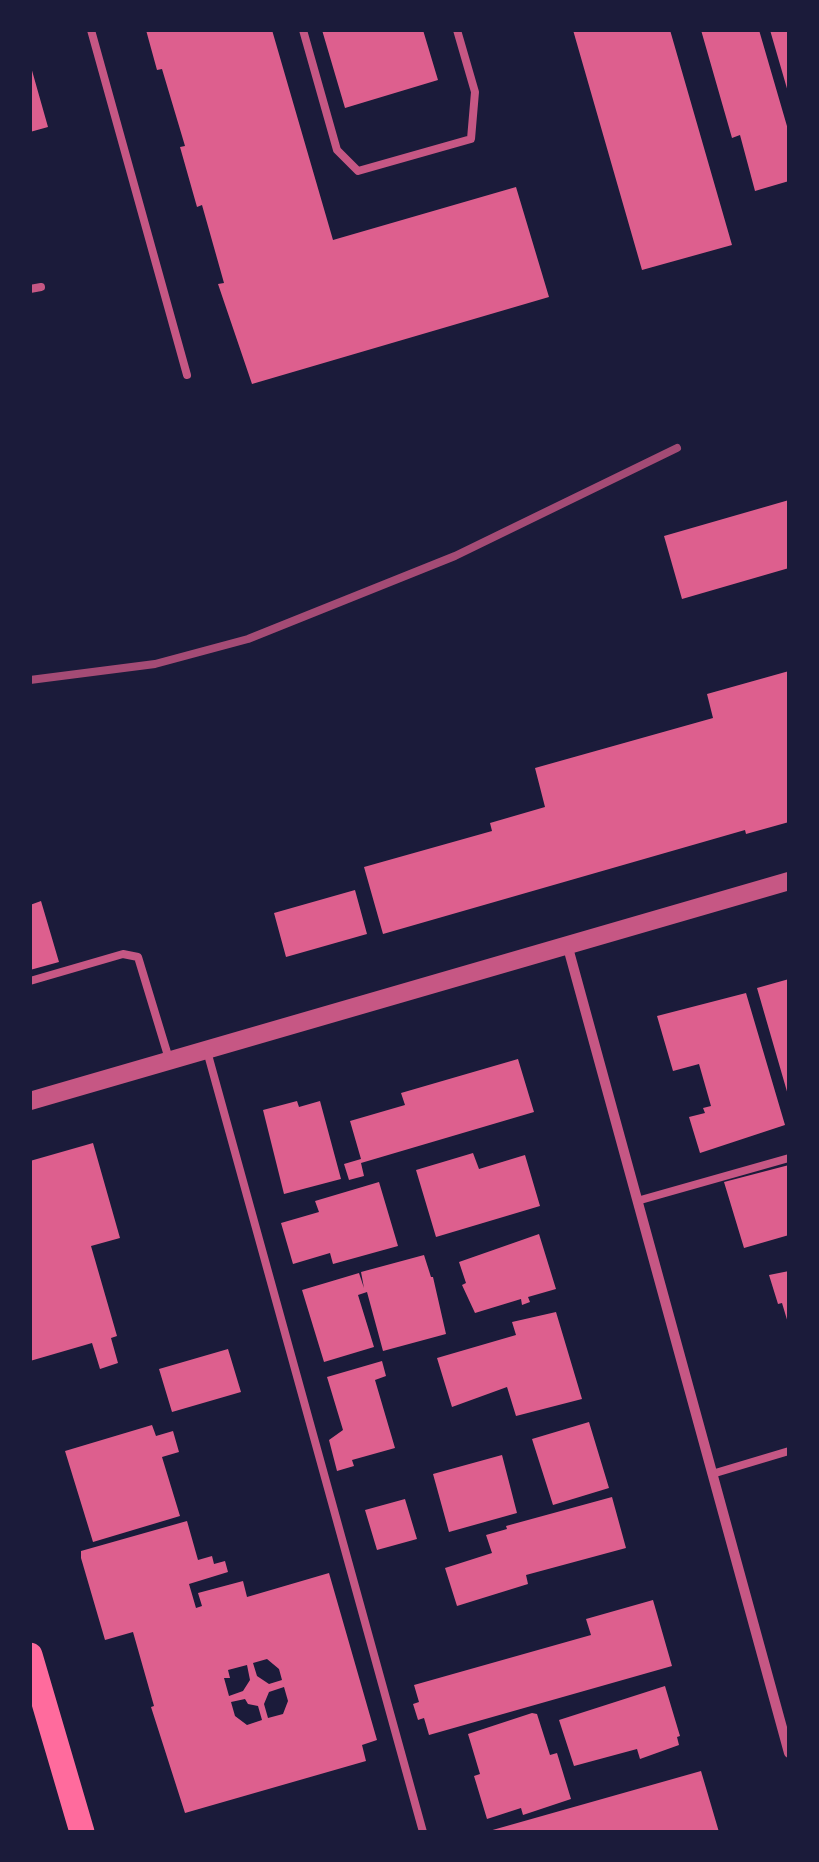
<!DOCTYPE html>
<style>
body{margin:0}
#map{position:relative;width:819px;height:1862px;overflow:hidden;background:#1b1b3a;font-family:"Fira Sans",sans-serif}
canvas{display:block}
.frame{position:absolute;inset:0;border:32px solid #1b1b3a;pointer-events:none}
</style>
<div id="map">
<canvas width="819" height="1862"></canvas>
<div class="frame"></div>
</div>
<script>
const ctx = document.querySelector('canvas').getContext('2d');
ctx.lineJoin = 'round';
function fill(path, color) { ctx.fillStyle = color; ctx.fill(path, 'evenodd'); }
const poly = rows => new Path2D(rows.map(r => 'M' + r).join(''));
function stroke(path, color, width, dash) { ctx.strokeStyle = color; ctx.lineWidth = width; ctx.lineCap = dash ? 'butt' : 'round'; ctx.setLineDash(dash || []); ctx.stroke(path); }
const building = poly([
 [146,30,272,30,333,240,516,187,549,297,252,384,218,284,224,283,202,205,197,207,180,147,185,146,162,69,157,70],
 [322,30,423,30,438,80,345,108],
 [573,30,670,30,732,245,642,270],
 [701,30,759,30,789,133,789,181,755,191,740,135,732,138],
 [770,30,789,30,789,92,788,92],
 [31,67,48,127,30,132,30,68],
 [789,500,789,568,682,599,664,536],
 [789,671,789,822,746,834,745,830,383,934,364,867,492,831,490,823,545,807,535,768,713,718,707,694],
 [355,890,367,934,286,957,274,913],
 [41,901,59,962,30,970,30,905],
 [789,979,789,1095,788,1095,757,988],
 [746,993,785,1125,700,1153,689,1117,705,1113,703,1108,711,1106,699,1064,673,1071,657,1016],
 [518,1059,534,1112,361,1163,364,1176,349,1180,344,1164,361,1159,350,1121,405,1105,401,1093],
 [297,1101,299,1107,320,1101,341,1179,284,1194,263,1110],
 [93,1143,120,1238,91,1246,117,1336,111,1338,118,1363,100,1369,92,1343,30,1361,30,1161],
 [473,1153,479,1169,525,1155,540,1206,436,1237,416,1170],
 [789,1165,789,1235,744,1248,724,1182],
 [379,1182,398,1246,333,1264,330,1253,293,1264,281,1223,319,1212,315,1201],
 [539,1234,556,1289,528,1297,530,1302,522,1305,521,1299,475,1313,462,1285,466,1283,459,1262],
 [424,1255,431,1277,433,1277,446,1334,383,1351,367,1292,358,1295,374,1347,324,1362,302,1290,359,1273,364,1288,361,1272],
 [789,1271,789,1323,788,1323,782,1303,778,1304,769,1275],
 [556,1312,582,1399,516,1416,507,1387,452,1407,437,1358,516,1335,512,1322],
 [228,1349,241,1392,172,1412,159,1369],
 [382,1361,386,1376,375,1380,395,1448,352,1460,354,1466,337,1471,329,1440,343,1430,327,1377],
 [589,1422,609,1488,553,1505,532,1439],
 [152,1425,156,1436,173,1431,179,1452,162,1457,180,1516,93,1542,65,1451],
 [502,1455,517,1513,449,1532,433,1474],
 [612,1497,626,1548,526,1575,528,1584,457,1606,445,1568,492,1553,486,1535,507,1529,506,1526],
 [405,1499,417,1539,377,1550,365,1510],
 [187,1521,198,1560,212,1556,214,1564,225,1561,228,1572,189,1584,196,1608,202,1606,198,1593,243,1581,247,1597,329,1573,377,1740,362,1745,366,1761,185,1813,151,1707,154,1706,133,1632,105,1640,81,1558,81,1551],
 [267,1659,279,1669,282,1680,269,1684,257,1676,253,1663],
 [247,1665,250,1680,243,1691,229,1696,224,1678,230,1678,228,1670],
 [284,1687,288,1701,283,1714,268,1718,264,1704,269,1692],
 [245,1699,248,1704,258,1706,262,1720,247,1725,235,1716,231,1702],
 [653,1600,672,1666,429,1735,424,1718,418,1720,413,1704,419,1702,414,1685,591,1635,586,1619],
 [665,1686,680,1736,677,1737,679,1745,640,1759,637,1749,574,1766,559,1720],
 [532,1713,537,1714,550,1755,557,1753,571,1799,523,1815,521,1808,487,1819,474,1776,480,1774,468,1734],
 [701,1771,719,1832,489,1832,489,1831]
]);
const service = poly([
 [91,30,187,375],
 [303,30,337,150,358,171,471,139,475,92,457,30],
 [30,289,41,287],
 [30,981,123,954,138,957,169,1059],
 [207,1051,423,1832],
 [637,1201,789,1158],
 [712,1474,789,1451]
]);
const minor = poly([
 [567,944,789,1753]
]);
const tertiary = poly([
 [30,1101,789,881]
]);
const primary = poly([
 [30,1655,82,1832]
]);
const rail = poly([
 [30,680,155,664,248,639,455,556,677,448]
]);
fill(building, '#dd5f8e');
stroke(service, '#c65784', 8);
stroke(minor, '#c65784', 10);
stroke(tertiary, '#c65784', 18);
stroke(primary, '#ff6b9d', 25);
stroke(rail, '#a44b75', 8);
</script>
